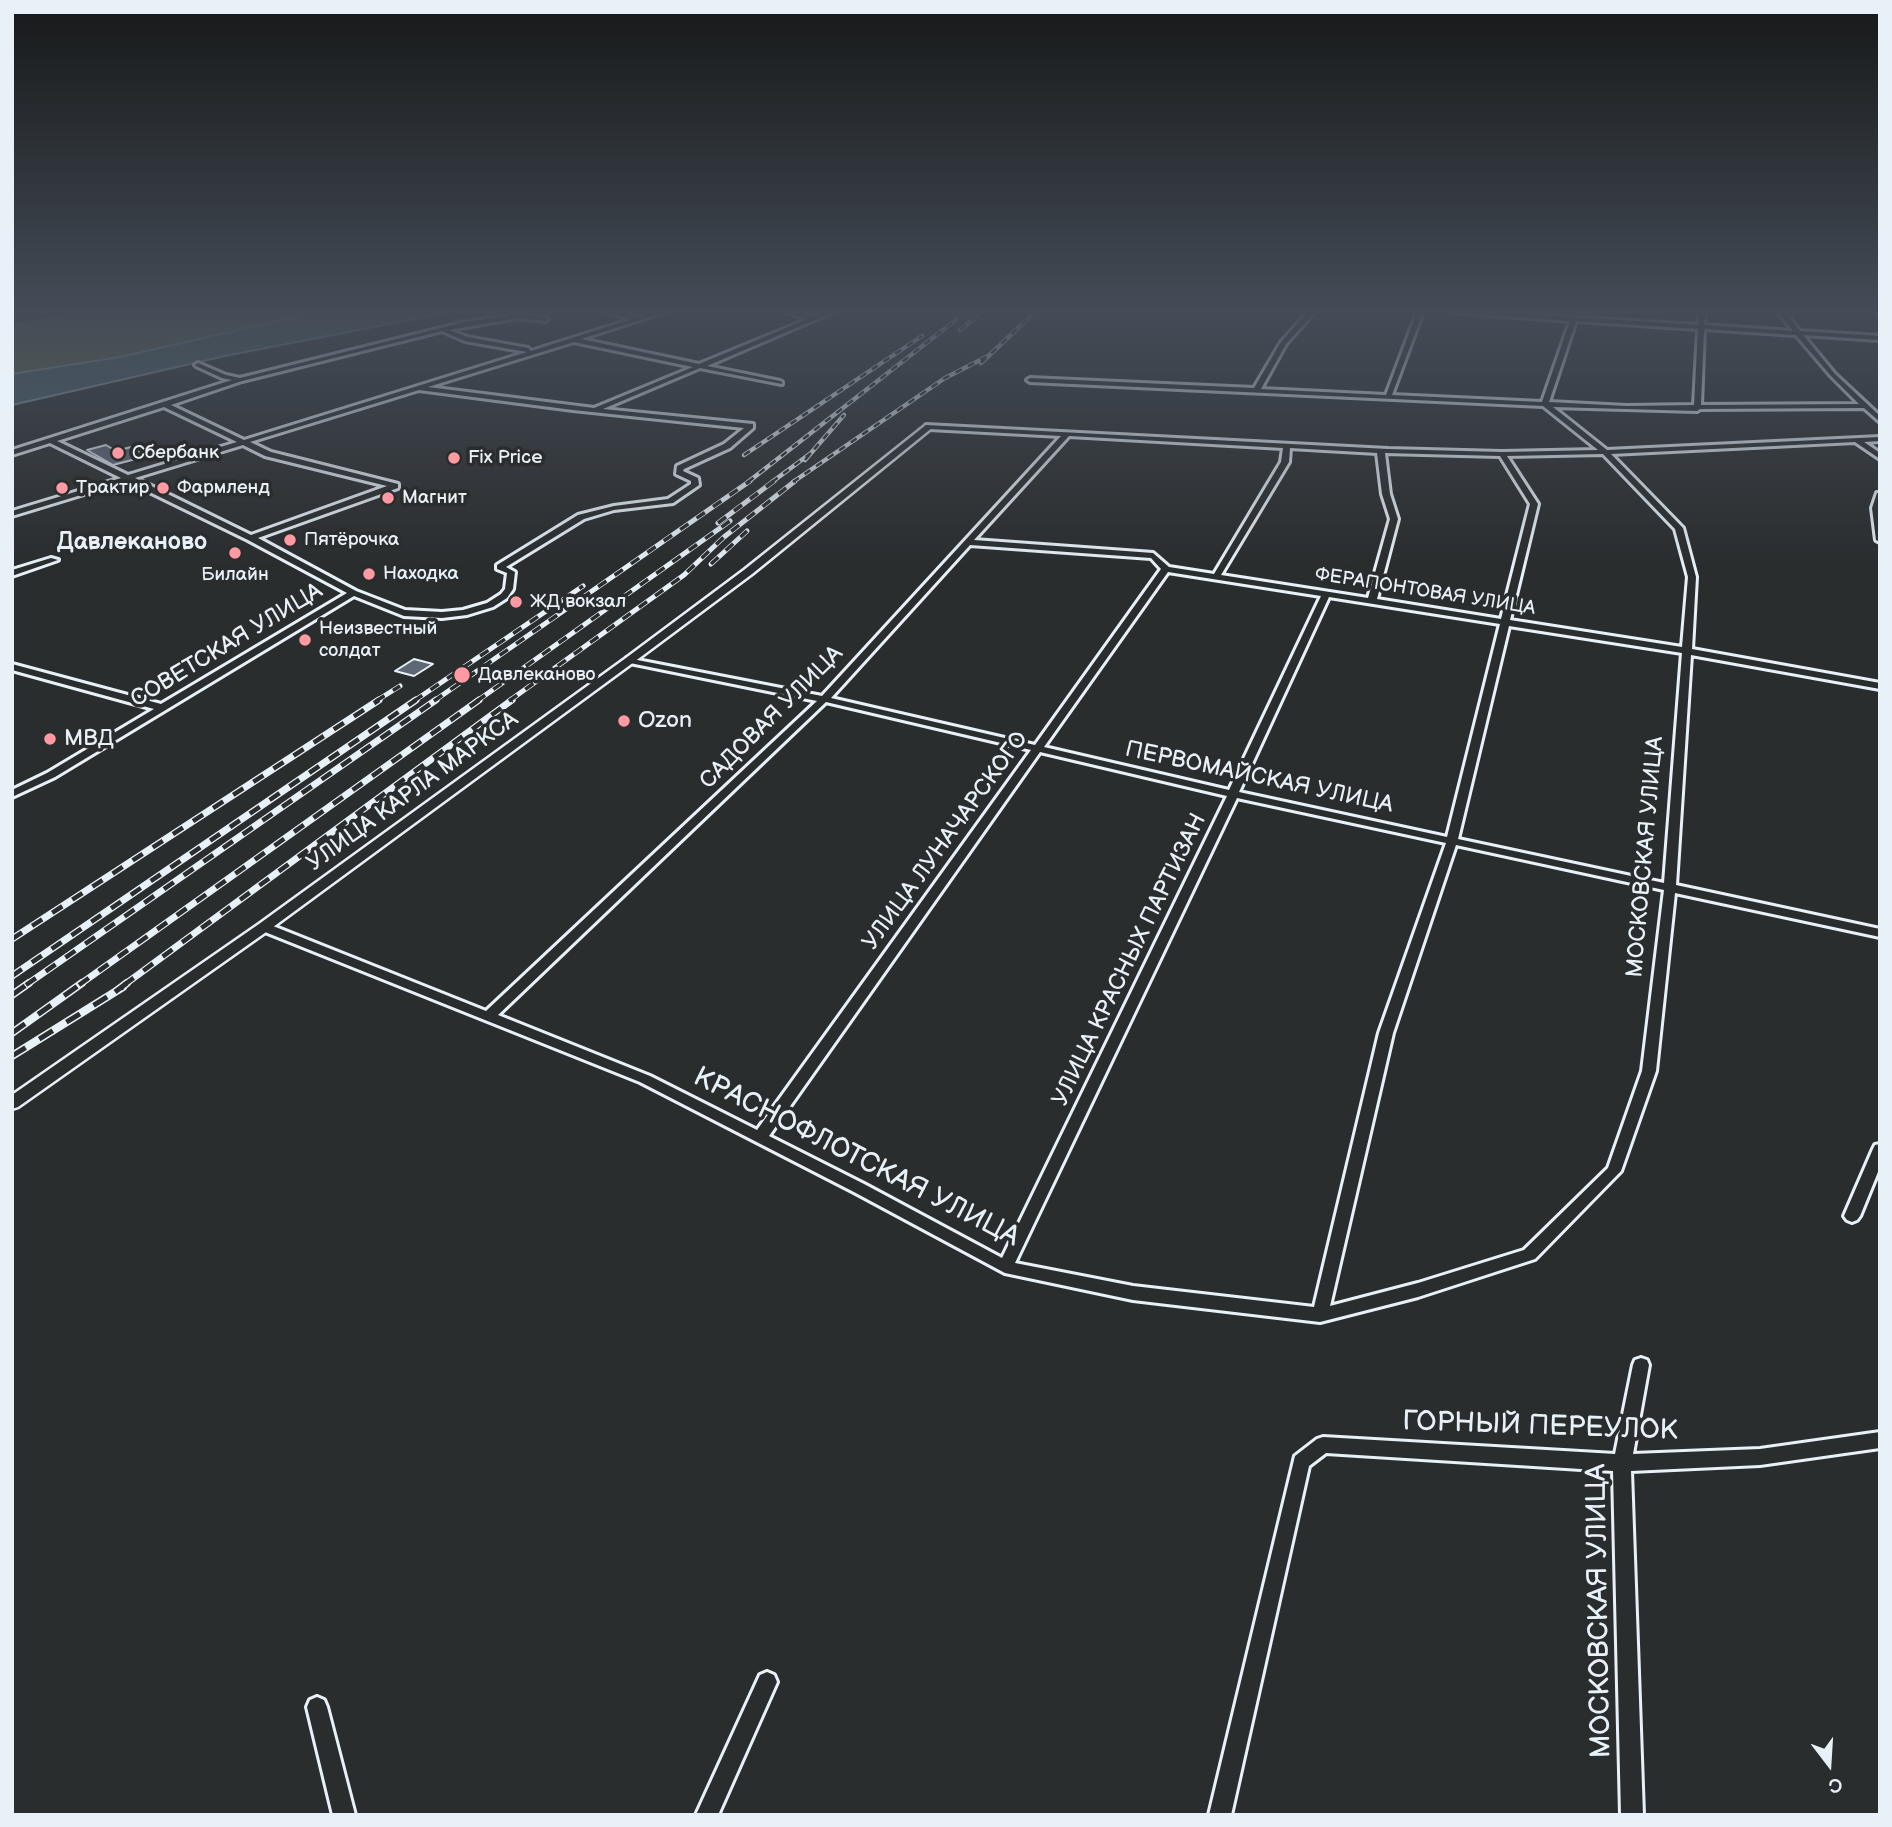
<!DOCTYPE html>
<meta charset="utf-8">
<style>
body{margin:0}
#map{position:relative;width:1892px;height:1827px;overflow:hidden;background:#2a2d2e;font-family:"Balsamiq Sans",sans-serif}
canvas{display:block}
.frame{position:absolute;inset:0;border:14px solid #e8f1f8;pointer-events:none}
.north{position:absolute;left:1794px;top:1729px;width:70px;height:70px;-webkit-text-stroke:5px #2a2d2e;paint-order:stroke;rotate:163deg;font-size:19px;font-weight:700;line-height:28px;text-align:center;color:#e8f1f8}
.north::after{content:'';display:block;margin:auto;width:24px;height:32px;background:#e8f1f8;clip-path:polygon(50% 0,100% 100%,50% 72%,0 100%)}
</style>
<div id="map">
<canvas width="1892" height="1827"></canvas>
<div class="frame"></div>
<div class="north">С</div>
</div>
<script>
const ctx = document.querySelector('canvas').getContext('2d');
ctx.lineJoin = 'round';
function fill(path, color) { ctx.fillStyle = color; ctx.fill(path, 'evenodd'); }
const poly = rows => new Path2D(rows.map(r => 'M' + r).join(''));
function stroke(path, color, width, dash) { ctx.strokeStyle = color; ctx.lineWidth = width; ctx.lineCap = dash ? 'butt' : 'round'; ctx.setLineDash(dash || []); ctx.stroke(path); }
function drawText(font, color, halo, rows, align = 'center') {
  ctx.font = font + ' "Balsamiq Sans",sans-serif'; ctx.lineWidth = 7; ctx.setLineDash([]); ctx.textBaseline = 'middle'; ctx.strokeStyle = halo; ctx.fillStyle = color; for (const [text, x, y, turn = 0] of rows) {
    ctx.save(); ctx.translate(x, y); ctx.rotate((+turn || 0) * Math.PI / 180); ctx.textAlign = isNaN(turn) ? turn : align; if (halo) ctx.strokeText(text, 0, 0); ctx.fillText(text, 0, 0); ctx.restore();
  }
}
const green = poly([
 [75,312,318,312,120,357,12,374,12,324]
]);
const water = poly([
 [318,312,451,312,225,356,12,405,12,374,120,357,318,312]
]);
const building = poly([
 [106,445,116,451,131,447,147,456,113,465,87,450,106,445],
 [414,659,433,664,414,676,395,671,414,659]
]);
const minor = poly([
 [607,312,619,312,639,317,654,312,665,312,581,339,699,364,808,319,786,312,797,312,813,317,824,312,833,312,707,366,780,381,782,382,782,384,700,368,603,409,753,424,753,428,730,448,684,469,683,471,698,478,699,485,673,503,614,510,584,519,506,567,515,572,513,589,507,598,493,607,467,615,442,618,404,616,354,596,55,777,12,797,12,790,47,773,154,709,12,670,12,664,161,704,347,593,248,540,127,481,12,516,12,511,121,478,50,443,12,455,12,450,232,380,222,378,196,366,195,365,198,363,226,375,240,378,465,322,517,314,548,318,546,321,517,318,449,330,467,337,528,348,531,351,632,319,607,312],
 [442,331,465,341,527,352,244,440,171,405,242,381,442,331],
 [574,342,693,367,594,408,428,387,574,342],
 [419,390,573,410,744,428,724,444,677,466,676,474,691,481,691,484,668,499,614,506,578,515,497,565,497,569,507,573,505,589,501,594,487,603,463,610,442,612,405,610,356,591,258,538,398,488,398,484,271,452,250,442,419,390],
 [164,407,237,442,128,475,57,441,164,407],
 [243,445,265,456,387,486,251,535,135,478,243,445],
 [1308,312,1315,312,1286,344,1261,389,1386,395,1417,312,1423,312,1392,395,1542,402,1570,321,1452,312,1491,312,1698,325,1699,312,1705,312,1704,325,1793,331,1778,312,1785,312,1800,331,1880,336,1880,340,1803,335,1835,374,1880,416,1880,422,1864,408,1700,409,1697,411,1553,407,1607,450,1880,437,1880,441,1864,442,1880,453,1880,459,1855,442,1611,454,1683,528,1696,577,1692,649,1880,683,1880,689,1691,655,1676,885,1880,929,1880,937,1675,893,1656,1071,1621,1171,1535,1259,1418,1297,1320,1322,1133,1300,1005,1273,854,1192,640,1082,260,930,258,927,264,923,268,924,486,1011,817,701,630,663,627,662,627,658,822,696,1061,436,929,429,925,427,926,425,1388,449,1502,452,1598,450,1543,406,1030,382,1027,380,1030,378,1254,388,1281,342,1308,312],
 [1576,321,1698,329,1694,405,1627,406,1549,402,1576,321],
 [1704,329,1796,335,1831,376,1859,404,1701,405,1704,329],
 [1069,436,1283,448,1281,462,1214,574,1169,567,1153,553,974,540,1069,436],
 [1290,448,1377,453,1382,494,1390,519,1368,598,1221,575,1289,462,1290,448],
 [1385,453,1500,456,1530,504,1501,619,1377,599,1398,519,1390,494,1385,453],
 [1603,454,1675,529,1688,577,1682,647,1510,620,1538,504,1507,456,1603,454],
 [970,545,1151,558,1161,569,1035,745,831,698,970,545],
 [1168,572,1321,596,1229,790,1044,747,1168,572],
 [1329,597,1500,624,1447,837,1239,792,1329,597],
 [1509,626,1682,653,1664,883,1458,839,1509,626],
 [826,702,1031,750,757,1130,650,1076,498,1015,826,702],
 [1040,752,1227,796,1002,1258,864,1184,769,1136,1040,752],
 [1237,798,1446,843,1379,1033,1314,1307,1133,1286,1015,1263,1237,798],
 [1456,845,1664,890,1642,1071,1608,1168,1524,1250,1418,1283,1330,1306,1393,1033,1456,845],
 [1876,312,1880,312,1880,314,1877,313,1876,312],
 [1877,493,1880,493,1880,542,1876,540,1872,508,1877,493],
 [51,558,58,560,12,576,12,570,51,558],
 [1880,1144,1880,1167,1860,1216,1857,1220,1852,1222,1847,1220,1844,1216,1873,1149,1875,1145,1880,1144],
 [1641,1358,1647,1360,1649,1365,1633,1454,1760,1449,1880,1432,1880,1448,1760,1465,1631,1471,1643,1815,1621,1815,1613,1471,1326,1453,1309,1466,1231,1815,1209,1815,1295,1456,1317,1439,1323,1437,1615,1454,1633,1365,1635,1360,1641,1358],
 [767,1672,774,1675,777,1682,718,1815,696,1815,760,1675,767,1672],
 [317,1697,324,1700,327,1707,355,1815,333,1815,307,1707,310,1700,317,1697]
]);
const tertiary = poly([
 [926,425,933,427,752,574,634,662,269,930,18,1107,12,1109,12,1095,259,924,626,658,744,570,926,425]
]);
const railFar3 = poly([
 [960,330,982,312],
 [981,363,1035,312],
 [744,455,922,336],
 [805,460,844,415],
 [748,482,966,312],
 [772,482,811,453],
 [793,482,945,378,988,356]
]);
const railFar2 = poly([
 [718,523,774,481],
 [711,564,747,531],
 [376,701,400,686],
 [414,701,583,586],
 [434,701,750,481],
 [477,701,730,521],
 [509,701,684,575,724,537,795,481]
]);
const railFar1 = poly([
 [12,939,379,700],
 [12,976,416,700],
 [26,985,436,700],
 [79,985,479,700],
 [124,985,512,700]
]);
const rail = poly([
 [115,992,127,983],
 [12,995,29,983],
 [12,1033,82,983],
 [12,1056,123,987]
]);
const markers = [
 [118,453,7,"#ff9aa2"],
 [454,458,7,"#ff9aa2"],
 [62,488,7,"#ff9aa2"],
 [163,488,7,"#ff9aa2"],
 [388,498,7,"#ff9aa2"],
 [290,540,7,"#ff9aa2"],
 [235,553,7,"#ff9aa2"],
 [369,574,7,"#ff9aa2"],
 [516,602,7,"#ff9aa2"],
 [305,640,7,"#ff9aa2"],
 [462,675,9,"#ff9aa2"],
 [624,721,7,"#ff9aa2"],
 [50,739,7,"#ff9aa2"]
];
const farPoinames = [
 ["Сбербанк",132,453],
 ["Fix Price",468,458],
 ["Трактир",76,488],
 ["Фармленд",177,488],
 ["Магнит",402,498],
 ["Пятёрочка",304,540],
 ["Находка",383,574],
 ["Билайн",235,575,"center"],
 ["ЖД вокзал",530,602],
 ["Неизвестный",319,629],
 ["солдат",319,651],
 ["Давлеканово",478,675]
];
const farStreetnames = [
 ["ФЕРАПОНТОВАЯ УЛИЦА",1425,592,9]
];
const streetNames = [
 ["СОВЕТСКАЯ УЛИЦА",227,646,-31],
 ["САДОВАЯ УЛИЦА",772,718,-45],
 ["ПЕРВОМАЙСКАЯ УЛИЦА",1259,778,12],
 ["УЛИЦА КАРЛА МАРКСА",413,792,-36],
 ["УЛИЦА ЛУНАЧАРСКОГО",946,841,-54],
 ["МОСКОВСКАЯ УЛИЦА",1646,857,-85],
 ["УЛИЦА КРАСНЫХ ПАРТИЗАН",1130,960,-64]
];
const poiNames = [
 ["Ozon",638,721],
 ["МВД",64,739]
];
const farDistrictnames = [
 ["Давлеканово",132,543]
];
const nearStreetnames = [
 ["КРАСНОФЛОТСКАЯ УЛИЦА",856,1158,27],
 ["ГОРНЫЙ ПЕРЕУЛОК",1540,1427,2],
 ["МОСКОВСКАЯ УЛИЦА",1600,1611,-91]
];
fill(green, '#62694f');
fill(water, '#47626c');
stroke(water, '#879ba4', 2);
fill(building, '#5e6875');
stroke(building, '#e8f1f8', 2);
stroke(minor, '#e8f1f8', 6);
stroke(tertiary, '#e8f1f8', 5);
fill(minor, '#2a2d2e');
fill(tertiary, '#2a2d2e');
stroke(railFar3, '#e8f1f8', 4.5);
stroke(railFar2, '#e8f1f8', 5);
stroke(railFar1, '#e8f1f8', 7);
stroke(rail, '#e8f1f8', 8);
stroke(railFar3, '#2a2d2e', 2.5, [7]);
stroke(railFar2, '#2a2d2e', 3.5, [10]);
stroke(railFar1, '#2a2d2e', 4.5, [12]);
stroke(rail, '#2a2d2e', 5, [16]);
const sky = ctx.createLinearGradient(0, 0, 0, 568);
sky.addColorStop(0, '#171919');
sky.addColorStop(0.55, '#444c57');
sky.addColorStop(1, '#444c5700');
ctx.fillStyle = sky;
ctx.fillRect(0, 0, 1892, 568);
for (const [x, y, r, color] of markers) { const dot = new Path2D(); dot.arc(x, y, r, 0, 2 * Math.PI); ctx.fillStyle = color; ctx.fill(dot); stroke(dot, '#2a2d2e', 2.5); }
drawText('19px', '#e8f1f8', '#2a2d2e', farPoinames, 'left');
drawText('19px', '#e8f1f8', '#2a2d2e', farStreetnames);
drawText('23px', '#e8f1f8', '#2a2d2e', streetNames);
drawText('23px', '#e8f1f8', '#2a2d2e', poiNames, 'left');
drawText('bold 24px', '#e8f1f8', '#2a2d2e', farDistrictnames);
drawText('28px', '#e8f1f8', '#2a2d2e', nearStreetnames);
</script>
